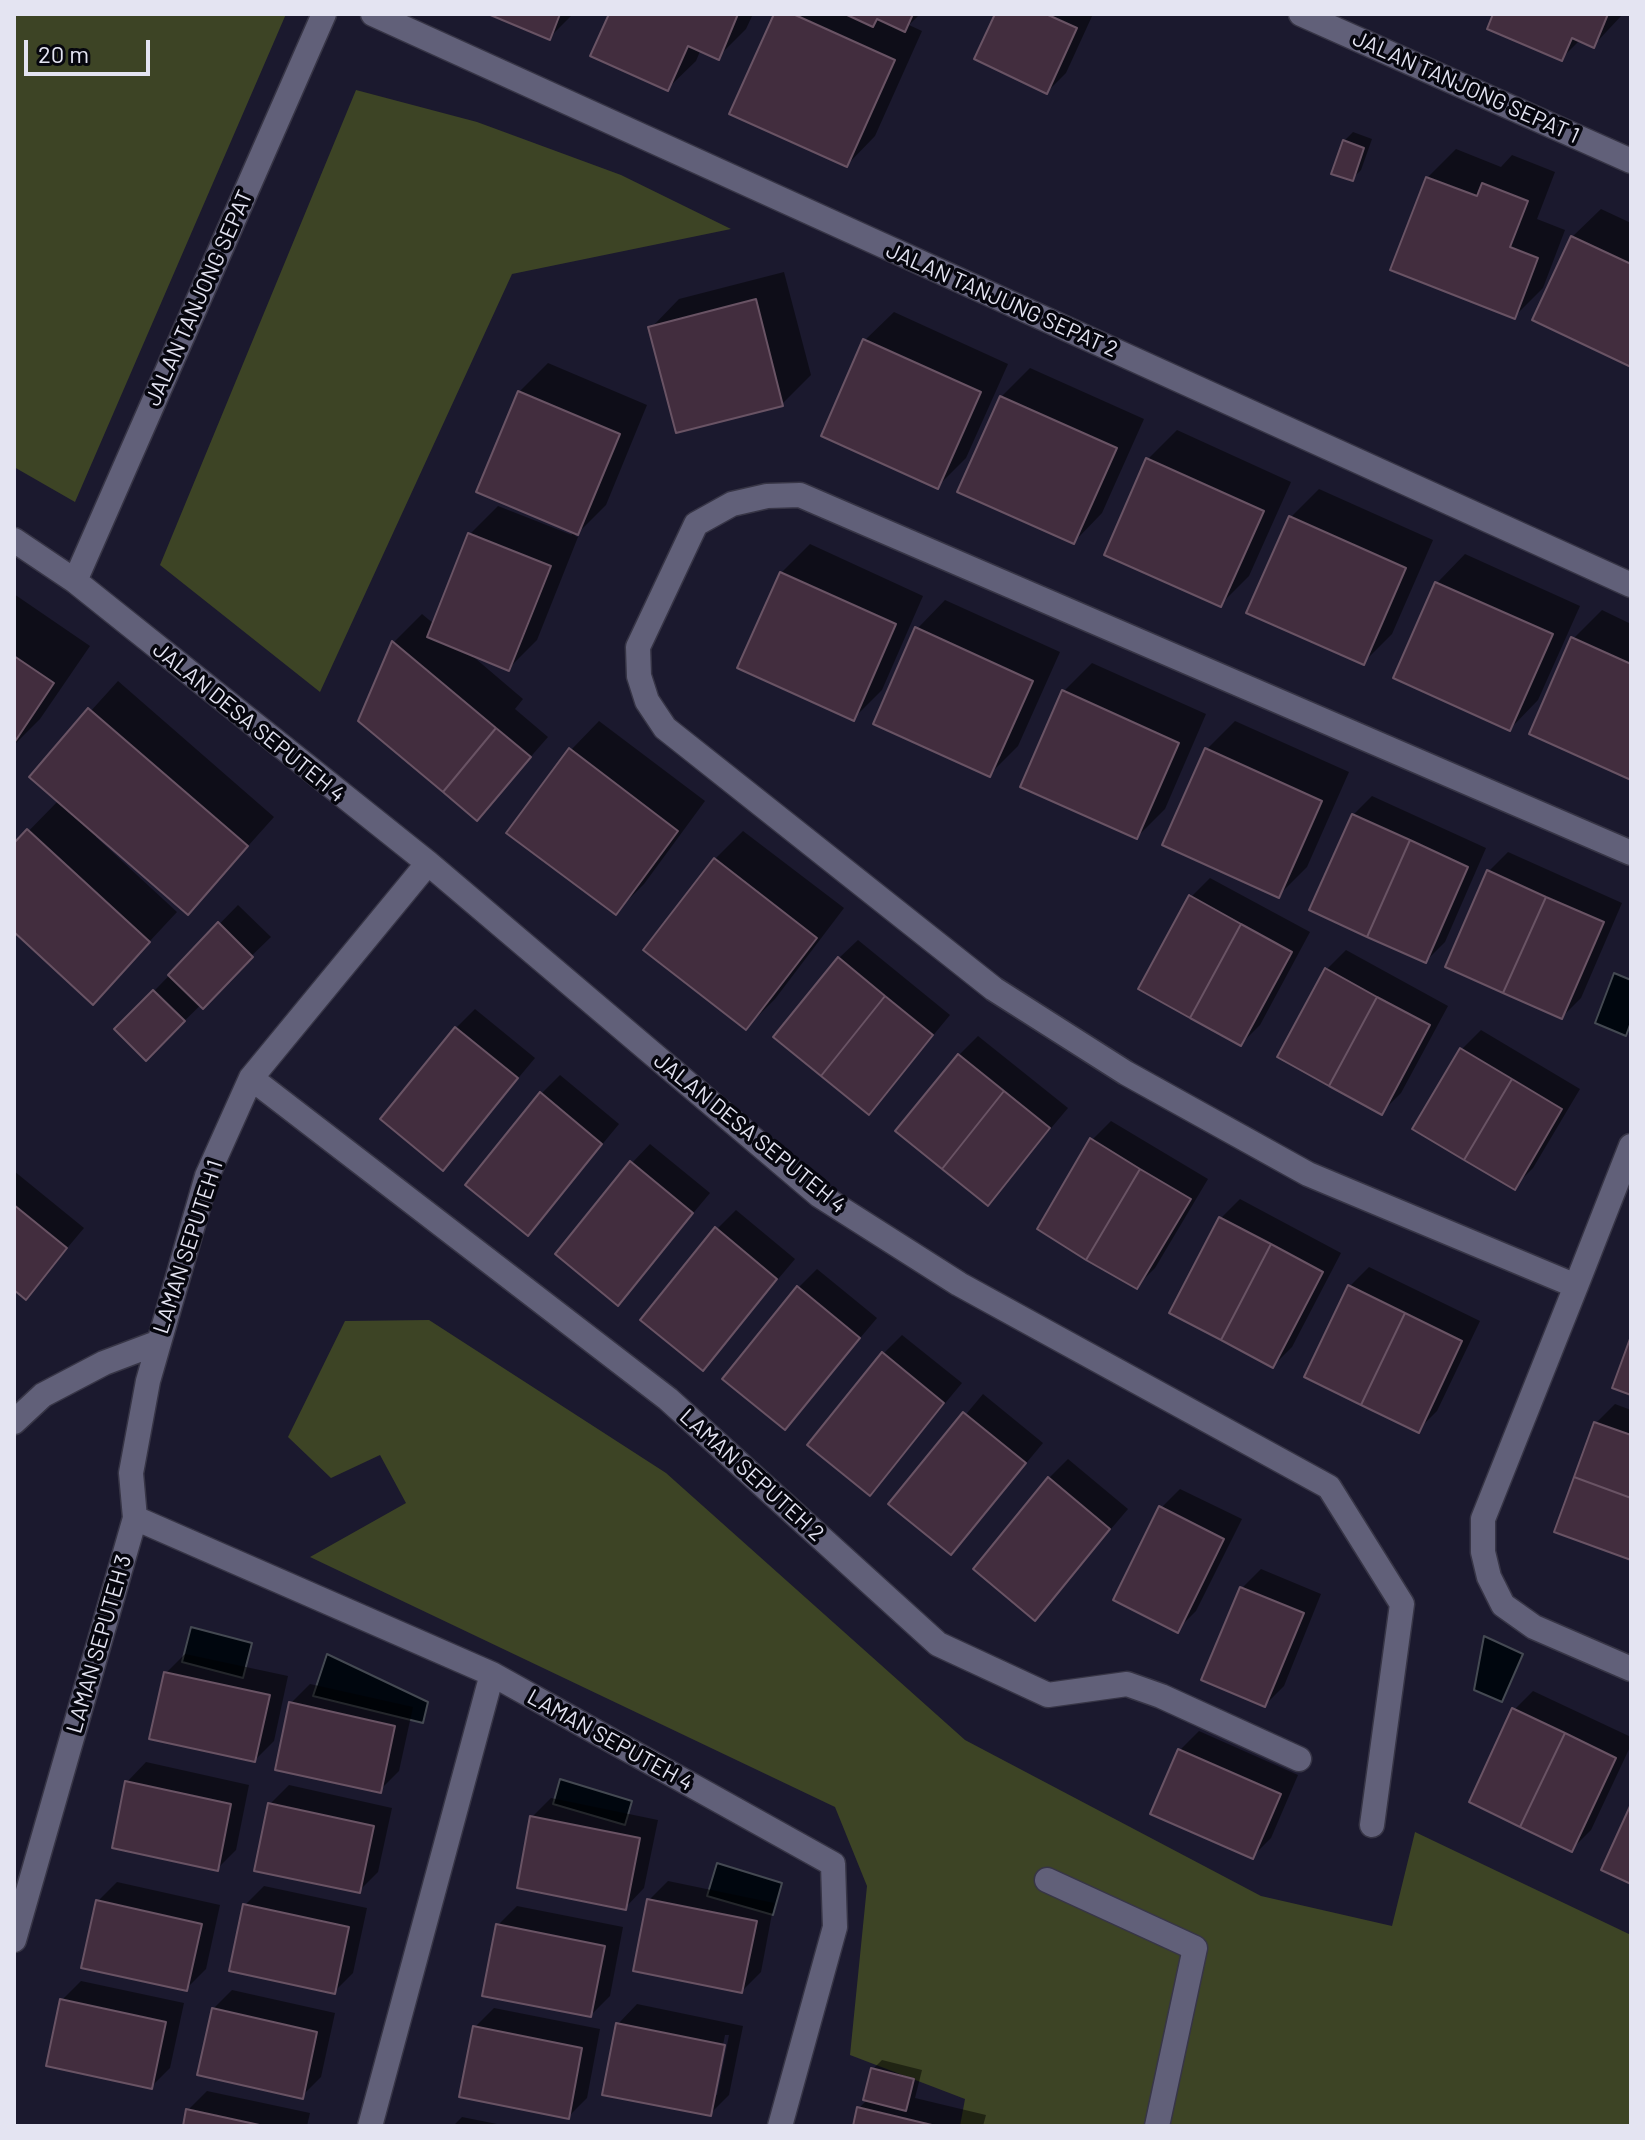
<!DOCTYPE html>
<style>
body{margin:0}
#map{position:relative;width:1645px;height:2140px;overflow:hidden;background:#1b192e;font-family:Barlow,sans-serif}
canvas{display:block}
.frame{position:absolute;inset:0;border:16px solid #e4e4f2;pointer-events:none}
.scale{position:absolute;left:24px;top:40px;width:126px;height:36px;box-sizing:border-box;border:4px solid #e4e4f2;border-top:0;padding-left:10px;font-size:24px;line-height:28px;white-space:nowrap;color:#e4e4f2;-webkit-text-stroke:6px #06060e;paint-order:stroke}
</style>
<div id="map">
<canvas width="1645" height="2140"></canvas>
<div class="frame"></div>
<div class="scale">20 m</div>
</div>
<script>
const ctx = document.querySelector('canvas').getContext('2d');
ctx.lineJoin = 'round';
function fill(path, color) { ctx.fillStyle = color; ctx.fill(path, 'evenodd'); }
const poly = rows => new Path2D(rows.map(r => 'M' + r).join(''));
function stroke(path, color, width, dash) { ctx.strokeStyle = color; ctx.lineWidth = width; ctx.lineCap = dash ? 'butt' : 'round'; ctx.setLineDash(dash || []); ctx.stroke(path); }
function drawText(font, color, halo, rows, align = 'center') {
  ctx.font = font + ' Barlow,sans-serif'; ctx.lineWidth = 7; ctx.setLineDash([]); ctx.textBaseline = 'middle'; ctx.strokeStyle = halo; ctx.fillStyle = color; for (const [text, x, y, turn = 0] of rows) {
    ctx.save(); ctx.translate(x, y); ctx.rotate((+turn || 0) * Math.PI / 180); ctx.textAlign = isNaN(turn) ? turn : align; if (halo) ctx.strokeText(text, 0, 0); ctx.fillText(text, 0, 0); ctx.restore();
  }
}
const green = poly([
 [14,14,286,14,75,502,14,467],
 [356,90,477,122,621,175,731,229,512,274,320,692,160,565],
 [429,1320,666,1473,965,1740,1261,1896,1392,1926,1415,1832,1631,1935,1631,2126,960,2126,965,2099,850,2055,867,1886,835,1807,310,1557,406,1503,380,1455,331,1478,288,1437,345,1321]
]);
const water = poly([
 [1614,973,1631,980,1631,1022,1626,1036,1595,1023,1614,973],
 [191,1627,252,1643,243,1678,182,1662,191,1627],
 [1484,1636,1523,1654,1502,1702,1474,1690,1484,1636],
 [327,1654,428,1702,423,1723,313,1696,327,1654],
 [560,1779,632,1801,625,1825,553,1804,560,1779],
 [717,1863,782,1883,773,1915,707,1896,717,1863]
]);
const shadow = poly([
 [493,14,573,14,549,38],
 [611,14,753,14,746,29,718,57,701,49,696,61,667,89],
 [776,14,920,14,909,25,922,31,875,136,847,165],
 [997,14,1093,14,1066,73,1047,92],
 [1496,14,1623,14,1593,46,1580,40,1562,58],
 [1353,132,1372,139,1361,170,1352,179,1344,141],
 [1456,149,1501,167,1512,155,1555,172,1537,219,1565,230,1543,288,1515,316,1427,178],
 [1601,209,1631,223,1631,364,1572,237],
 [784,272,811,375,782,404,651,328,679,299],
 [894,312,1008,364,966,458,938,486,865,340],
 [548,363,647,405,606,505,575,536,578,537,537,640,509,668,469,653,523,699,515,709,548,737,477,818,361,721,394,642,422,614,434,624,470,534,498,506,572,535,519,392],
 [1030,368,1144,419,1102,513,1074,542,1001,397],
 [1177,430,1291,482,1249,576,1220,605,1106,554,1148,459],
 [1319,489,1433,540,1392,634,1363,663,1291,517],
 [810,544,923,596,882,690,854,718,781,573],
 [1465,554,1580,606,1538,700,1510,729,1437,583],
 [14,594,90,646,40,719,14,745],
 [945,600,1060,652,1018,746,990,774,917,629],
 [1602,610,1631,624,1631,778,1573,639],
 [1092,663,1206,714,1165,809,1137,837,1064,691],
 [118,681,274,817,188,913,98,834,96,837,177,912,93,1002,14,930,14,846,59,800,32,776],
 [599,721,705,801,644,884,615,913,571,750],
 [1235,721,1349,772,1307,867,1279,895,1206,750],
 [1372,796,1486,848,1445,942,1426,961,1353,815],
 [743,831,844,908,775,999,746,1028,715,859],
 [1508,852,1622,903,1581,998,1562,1017,1489,871],
 [1210,878,1310,932,1260,1025,1241,1044,1191,897],
 [238,905,271,937,146,1058,117,1029],
 [858,940,950,1015,869,1113,839,958],
 [1346,950,1448,1006,1401,1093,1382,1112,1327,969],
 [475,1009,535,1058,443,1168,456,1028],
 [1481,1030,1580,1089,1533,1168,1514,1187,1415,1129,1462,1049],
 [978,1036,1068,1108,988,1203,959,1055],
 [560,1075,619,1124,528,1234,541,1094],
 [1111,1121,1208,1179,1155,1268,1136,1287,1092,1140],
 [650,1144,710,1193,618,1303,632,1163],
 [14,1171,84,1228,26,1297,14,1288],
 [1240,1199,1341,1253,1292,1347,1273,1366,1172,1312,1221,1218],
 [736,1210,795,1259,703,1368,717,1229],
 [1369,1267,1480,1321,1437,1411,1418,1430,1350,1286],
 [817,1269,877,1318,785,1427,798,1288],
 [902,1335,962,1383,870,1493,883,1354],
 [983,1394,1043,1443,951,1553,891,1504],
 [1615,1404,1631,1410,1631,1558,1596,1423],
 [1068,1459,1128,1509,1035,1618,1049,1478],
 [1180,1489,1242,1519,1196,1611,1177,1630,1161,1508],
 [1261,1569,1321,1594,1284,1686,1265,1705,1242,1588],
 [185,1654,288,1676,274,1741,255,1760,166,1673],
 [310,1684,413,1707,399,1771,380,1790,291,1703],
 [1533,1691,1631,1737,1631,1745,1591,1830,1572,1849,1514,1710],
 [1199,1731,1298,1775,1271,1838,1252,1857,1180,1750],
 [146,1762,249,1785,236,1850,217,1869,127,1782],
 [289,1785,392,1808,378,1872,359,1891,270,1804],
 [551,1798,658,1820,644,1888,625,1908,532,1817],
 [668,1881,774,1903,761,1972,742,1991,649,1900],
 [117,1882,220,1905,206,1969,186,1989,98,1901],
 [264,1886,367,1908,353,1973,334,1992,245,1905],
 [517,1906,623,1927,610,1996,591,2015,498,1925],
 [81,1981,184,2003,170,2068,151,2087,62,2000],
 [232,1990,335,2013,321,2077,302,2096,213,2009],
 [637,2004,743,2026,729,2095,710,2114,618,2024],
 [725,2035,729,2035,717,2095,713,2095],
 [494,2008,600,2029,587,2098,568,2117,475,2027],
 [882,2060,922,2070,915,2098,986,2115,983,2126,855,2126,859,2108,868,2099,873,2069],
 [207,2091,310,2113,307,2126,185,2126,188,2110],
 [462,2117,507,2126,453,2126]
]);
const building = poly([
 [488,14,560,14,550,40,488,14],
 [609,14,738,14,719,60,688,46,668,91,590,56,609,14],
 [774,14,793,14,895,60,847,167,729,114,774,14],
 [845,14,913,14,905,32,877,19,873,27,845,14],
 [995,14,1046,14,1077,28,1047,94,974,59,995,14],
 [1493,14,1608,14,1594,48,1572,38,1562,61,1487,29,1493,14],
 [1343,140,1364,148,1353,181,1331,174,1343,140],
 [1426,177,1477,196,1482,183,1528,201,1510,247,1538,258,1515,319,1390,270,1426,177],
 [1571,236,1631,264,1631,367,1532,320,1571,236],
 [756,299,783,406,676,433,648,327,756,299],
 [863,339,981,392,938,489,821,436,863,339],
 [518,391,620,434,578,535,476,492,518,391],
 [1000,396,1117,448,1074,544,957,492,1000,396],
 [1146,458,1264,511,1221,607,1104,555,1146,458],
 [1289,516,1406,568,1364,665,1246,613,1289,516],
 [468,533,551,566,509,671,427,637,468,533],
 [780,572,896,624,854,721,737,668,780,572],
 [1435,582,1553,634,1510,731,1393,678,1435,582],
 [915,627,1033,681,990,777,873,724,915,627],
 [1571,637,1631,664,1631,780,1529,734,1571,637],
 [392,641,496,728,443,792,358,721,392,641],
 [14,656,54,683,14,743,14,656],
 [1062,690,1179,743,1137,839,1020,787,1062,690],
 [88,708,248,846,188,915,29,777,88,708],
 [496,728,531,757,477,821,443,792,496,728],
 [569,748,678,831,616,915,506,833,569,748],
 [1205,748,1322,801,1279,898,1162,845,1205,748],
 [1352,814,1410,840,1367,937,1309,910,1352,814],
 [27,829,150,942,93,1005,14,932,14,843,27,829],
 [1410,840,1468,867,1426,963,1367,937,1410,840],
 [714,858,817,938,746,1030,643,950,714,858],
 [1487,870,1546,897,1503,993,1445,967,1487,870],
 [1189,895,1241,924,1190,1018,1138,989,1189,895],
 [1546,897,1604,922,1562,1019,1503,993,1546,897],
 [218,922,253,957,203,1009,168,975,218,922],
 [1241,924,1292,952,1241,1046,1190,1018,1241,924],
 [838,957,885,996,821,1076,773,1037,838,957],
 [1325,968,1377,997,1329,1086,1277,1057,1325,968],
 [153,990,185,1021,146,1061,114,1029,153,990],
 [885,996,933,1035,869,1115,821,1076,885,996],
 [1377,997,1430,1025,1382,1115,1329,1086,1377,997],
 [455,1027,518,1078,443,1171,380,1119,455,1027],
 [1460,1048,1512,1079,1464,1160,1412,1129,1460,1048],
 [958,1054,1004,1091,942,1169,895,1131,958,1054],
 [1512,1079,1562,1109,1515,1190,1464,1160,1512,1079],
 [1004,1091,1050,1128,988,1206,942,1169,1004,1091],
 [540,1092,602,1144,528,1236,465,1185,540,1092],
 [1090,1138,1140,1169,1086,1260,1037,1229,1090,1138],
 [630,1161,693,1213,618,1306,555,1254,630,1161],
 [1140,1169,1191,1199,1137,1289,1086,1260,1140,1169],
 [14,1205,67,1248,26,1300,14,1290,14,1205],
 [1219,1217,1271,1244,1221,1340,1169,1313,1219,1217],
 [715,1227,777,1279,703,1371,640,1320,715,1227],
 [1271,1244,1323,1272,1273,1368,1221,1340,1271,1244],
 [1348,1285,1405,1313,1361,1405,1304,1377,1348,1285],
 [797,1286,860,1338,785,1430,722,1379,797,1286],
 [1405,1313,1462,1341,1419,1433,1361,1405,1405,1313],
 [1631,1336,1631,1395,1612,1388,1631,1336],
 [882,1352,944,1403,870,1496,807,1445,882,1352],
 [963,1412,1026,1463,951,1555,888,1504,963,1412],
 [1594,1422,1631,1435,1631,1498,1574,1477,1594,1422],
 [1048,1477,1110,1529,1035,1621,973,1569,1048,1477],
 [1574,1477,1631,1498,1631,1560,1554,1532,1574,1477],
 [1159,1506,1224,1539,1178,1633,1113,1600,1159,1506],
 [1240,1587,1304,1613,1265,1707,1201,1680,1240,1587],
 [164,1672,270,1695,255,1762,149,1739,164,1672],
 [289,1702,395,1726,381,1793,275,1770,289,1702],
 [1512,1708,1565,1733,1520,1827,1469,1802,1512,1708],
 [1565,1733,1616,1758,1572,1852,1520,1827,1565,1733],
 [1178,1749,1281,1794,1253,1859,1150,1814,1178,1749],
 [125,1781,231,1804,218,1871,112,1848,125,1781],
 [268,1803,374,1826,360,1893,254,1871,268,1803],
 [1631,1804,1631,1884,1601,1870,1631,1804],
 [530,1816,640,1838,626,1910,517,1888,530,1816],
 [647,1899,757,1921,742,1993,633,1971,647,1899],
 [96,1900,202,1924,187,1991,81,1968,96,1900],
 [243,1904,349,1927,335,1994,229,1971,243,1904],
 [496,1924,605,1946,591,2017,482,1996,496,1924],
 [60,1999,166,2022,152,2089,46,2066,60,1999],
 [212,2008,317,2032,303,2099,197,2075,212,2008],
 [616,2023,725,2045,711,2116,602,2095,616,2023],
 [473,2026,582,2048,569,2119,459,2097,473,2026],
 [871,2068,914,2079,906,2111,863,2100,871,2068],
 [857,2107,936,2126,853,2126,857,2107],
 [186,2109,264,2126,183,2126,186,2109]
]);
const minor = poly([
 [373,14,1631,585],
 [1301,14,1631,161],
 [14,540,75,581,428,863,819,1195,959,1284,1329,1487,1402,1604,1372,1825],
 [75,581,324,14],
 [1631,853,800,495,767,496,732,504,696,524,638,647,639,676,647,701,665,728,994,989,1126,1073,1308,1174,1576,1286,1483,1519,1483,1552,1489,1577,1503,1605,1534,1627,1631,1669],
 [251,1078,668,1399,938,1644,1048,1695,1127,1684,1161,1696,1299,1759],
 [1576,1286,1631,1146],
 [14,1422,43,1395,104,1363,157,1343],
 [135,1518,492,1674,833,1864,835,1927,780,2126],
 [1047,1880,1195,1948,1157,2126],
 [14,1940,135,1518,131,1473,148,1381,207,1176,251,1078,428,863],
 [370,2126,492,1674]
]);
const streetNames = [
 ["JALAN TANJONG SEPAT 1",1466,87,24],
 ["JALAN TANJONG SEPAT",199,298,-66],
 ["JALAN TANJUNG SEPAT 2",1002,300,24],
 ["JALAN DESA SEPUTEH 4",249,722,39],
 ["JALAN DESA SEPUTEH 4",750,1133,39],
 ["LAMAN SEPUTEH 1",188,1247,-72],
 ["LAMAN SEPUTEH 2",752,1475,42],
 ["LAMAN SEPUTEH 3",99,1644,-74],
 ["LAMAN SEPUTEH 4",610,1740,29]
];
fill(green, '#3d4425');
fill(water, '#00060e');
stroke(water, '#444952', 2);
fill(shadow, '#0007');
fill(building, '#422d3e');
stroke(building, '#695364', 2);
stroke(minor, '#373546', 27);
stroke(minor, '#616079', 24);
drawText('22px', '#e4e4f2', '#06060e', streetNames);
</script>
